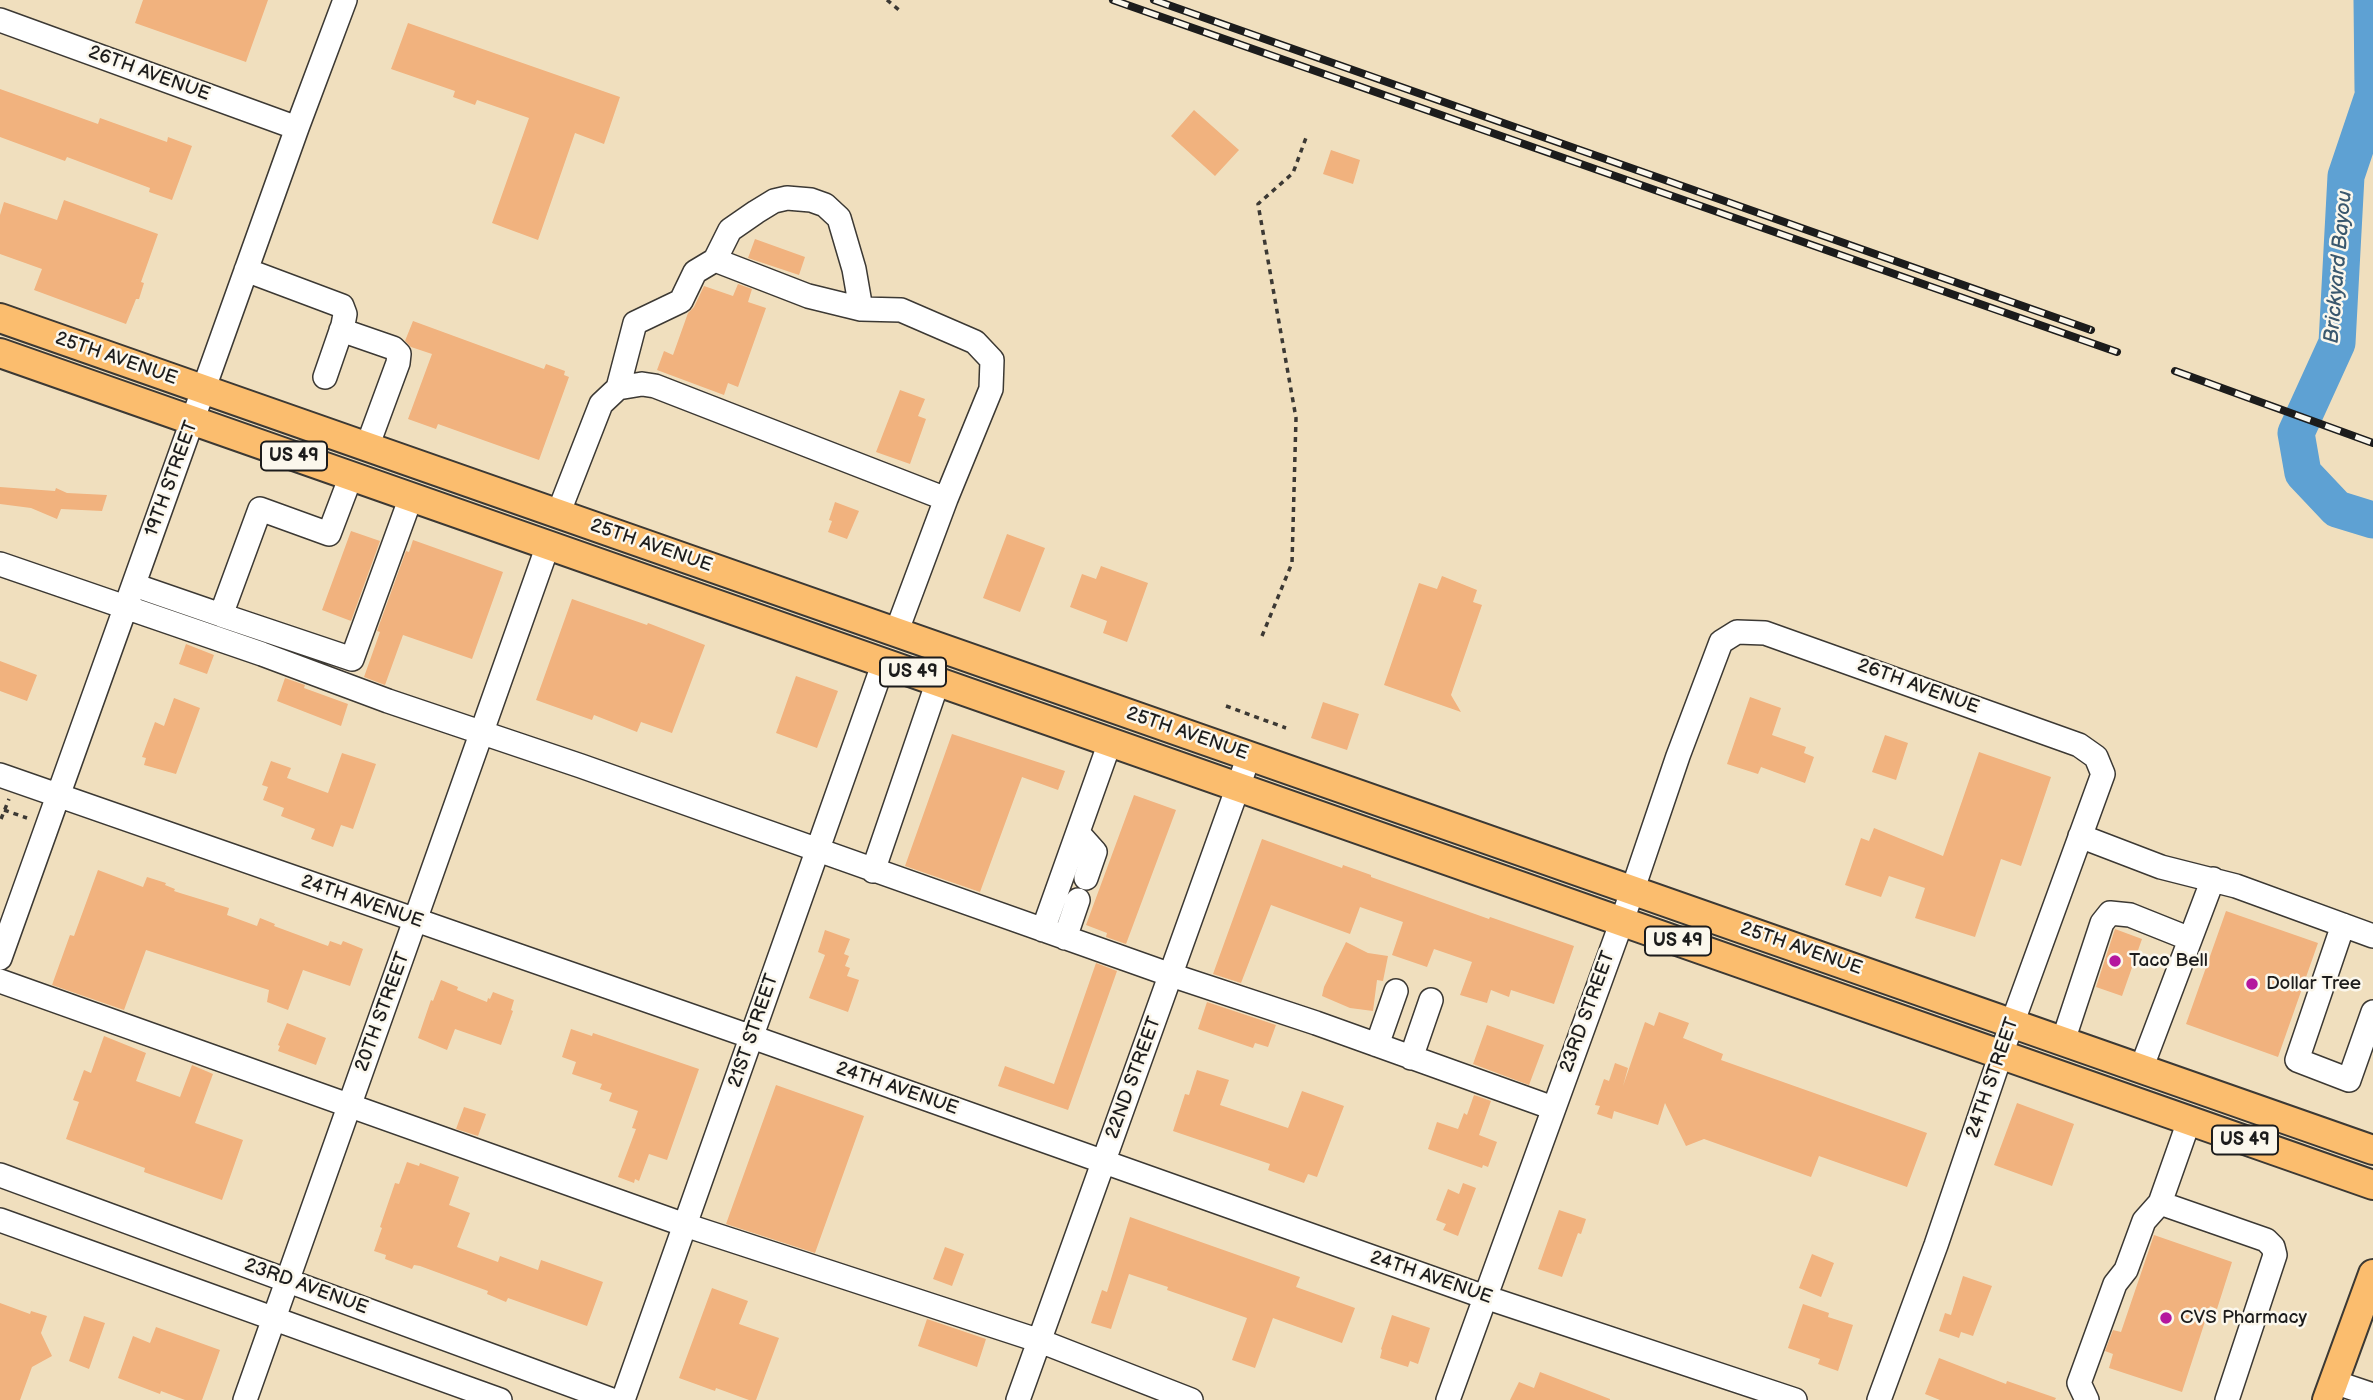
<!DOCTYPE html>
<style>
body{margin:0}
canvas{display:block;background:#f0dfbe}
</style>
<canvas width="2373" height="1400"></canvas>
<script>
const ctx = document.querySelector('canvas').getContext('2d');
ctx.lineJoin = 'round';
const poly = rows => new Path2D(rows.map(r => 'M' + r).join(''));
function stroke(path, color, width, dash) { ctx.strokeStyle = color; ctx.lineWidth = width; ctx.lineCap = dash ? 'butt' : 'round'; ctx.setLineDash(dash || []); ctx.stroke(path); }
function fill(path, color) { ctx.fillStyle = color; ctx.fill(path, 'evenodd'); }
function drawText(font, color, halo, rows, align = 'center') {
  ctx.font = font + ' "Balsamiq Sans",sans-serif'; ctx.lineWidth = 5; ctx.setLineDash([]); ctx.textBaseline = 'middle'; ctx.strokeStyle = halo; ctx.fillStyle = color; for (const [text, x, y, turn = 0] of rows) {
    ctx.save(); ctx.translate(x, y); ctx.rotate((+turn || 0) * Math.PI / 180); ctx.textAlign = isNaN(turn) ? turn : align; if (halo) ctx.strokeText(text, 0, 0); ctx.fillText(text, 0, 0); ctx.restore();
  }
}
const river = poly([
 [2372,0,2373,90],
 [2373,96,2346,176,2337,343,2296,433,2303,473,2337,509,2373,520]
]);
const building = poly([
 [143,0,268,0,246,62,135,23],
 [408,23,620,97,604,144,575,133,538,240,492,223,529,118,477,100,475,105,453,97,455,91,391,69],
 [0,89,98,124,100,118,167,142,168,137,192,146,172,200,149,192,150,188,67,157,65,161,0,137],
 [1194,110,1239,150,1215,176,1171,136],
 [1331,150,1360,160,1353,184,1323,174],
 [64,200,158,234,141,282,144,283,139,299,136,299,126,324,34,290,42,269,0,254,0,215,4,202,57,220],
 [755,239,805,257,799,275,748,258],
 [738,284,752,289,748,302,766,308,738,387,728,383,724,395,657,370,664,351,673,355,688,313,694,307,704,286,733,296],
 [413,321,544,369,546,364,565,371,564,375,569,377,539,460,438,424,436,429,408,419,432,354,411,347,405,341],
 [900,390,925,399,918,416,926,419,910,464,876,452],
 [0,487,55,491,56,488,67,493,107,495,102,511,61,509,57,519,31,508,0,504],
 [835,502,859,511,847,539,828,532,832,521,829,520],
 [351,531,380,541,351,621,322,610],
 [1007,534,1045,548,1020,612,983,598],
 [413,540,503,572,472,659,403,635,385,685,364,677,380,632,377,631,406,551,409,552],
 [1101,566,1148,583,1127,642,1103,633,1107,621,1070,607,1082,574,1096,579],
 [1442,576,1477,590,1473,602,1482,605,1451,695,1461,712,1384,685,1419,583,1437,589],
 [572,599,647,625,648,623,705,645,672,733,641,722,637,732,594,715,592,720,536,700],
 [186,644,214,655,207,674,179,664],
 [0,661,37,675,27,701,0,691],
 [796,676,838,691,817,748,776,733],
 [285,678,305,685,304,688,348,704,341,726,277,701],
 [1750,697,1781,708,1772,735,1806,747,1804,753,1814,757,1805,783,1761,767,1758,774,1727,764],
 [174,698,200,708,176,774,144,765,146,758,142,757,155,722,164,726],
 [1323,702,1359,714,1347,750,1311,738],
 [952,734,1065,771,1058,790,1022,777,980,892,905,866],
 [1885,735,1908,743,1896,780,1872,772],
 [1979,752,2051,777,2021,866,2001,859,1975,937,1915,918,1925,888,1889,876,1881,897,1845,885,1861,838,1869,841,1874,828,1943,856],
 [342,753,376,764,353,829,341,825,333,847,311,839,315,829,281,816,284,808,263,800,268,787,262,785,271,761,291,768,287,778,328,793],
 [1134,795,1176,810,1126,944,1106,937,1107,933,1086,925],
 [1262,839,1342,868,1343,865,1371,875,1371,877,1489,919,1490,917,1574,946,1554,1004,1511,990,1509,997,1491,990,1487,1003,1460,995,1472,962,1434,949,1427,967,1392,955,1403,922,1360,907,1350,934,1271,905,1241,983,1213,974],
 [98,870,143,887,147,877,166,883,165,885,175,889,174,891,180,893,229,908,227,915,257,926,260,918,275,924,274,926,328,946,330,941,341,945,343,941,363,949,350,986,303,970,288,1010,267,1002,269,990,146,950,124,1010,52,985,70,935,74,936],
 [2226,911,2318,943,2278,1057,2186,1024],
 [2115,929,2142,939,2122,996,2096,987],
 [825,930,850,939,844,954,849,956,845,966,850,968,847,976,859,980,848,1012,809,998,825,955,818,952],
 [1346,942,1368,953,1388,956,1383,981,1377,980,1373,1011,1350,1008,1322,996,1324,987],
 [1096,963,1117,971,1068,1110,998,1086,1005,1066,1054,1084],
 [441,980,458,987,457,990,487,1002,488,998,490,999,493,992,514,1000,511,1010,513,1011,501,1045,455,1029,447,1050,418,1038,431,1000,433,1001],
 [1207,1002,1276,1025,1268,1047,1255,1043,1253,1048,1198,1029],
 [1659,1012,1689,1023,1683,1038,1723,1054,1721,1060,1927,1133,1907,1187,1819,1156,1811,1177,1704,1139,1686,1146,1665,1103,1658,1125,1614,1111,1612,1119,1597,1114,1600,1106,1595,1105,1604,1079,1609,1081,1615,1063,1628,1068,1623,1086,1645,1022,1654,1026],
 [287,1023,326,1038,316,1065,278,1051,280,1046,278,1045],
 [1487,1025,1544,1045,1529,1085,1473,1064],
 [571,1029,592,1036,593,1033,699,1069,667,1160,649,1154,639,1181,635,1179,634,1183,618,1177,636,1129,632,1128,638,1111,609,1101,612,1093,600,1089,602,1084,572,1074,576,1062,562,1057],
 [104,1036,146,1053,136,1081,180,1097,192,1065,213,1074,195,1123,243,1140,222,1200,144,1172,145,1168,66,1139,79,1102,73,1100,84,1070,91,1073],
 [1197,1070,1229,1080,1220,1105,1288,1128,1302,1091,1344,1106,1317,1177,1308,1174,1304,1183,1268,1170,1270,1164,1173,1131,1185,1094,1189,1095],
 [776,1085,864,1116,815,1253,726,1224],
 [1474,1095,1491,1101,1479,1135,1497,1142,1488,1167,1483,1165,1482,1168,1428,1149,1437,1122,1458,1129,1464,1113,1467,1115],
 [2017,1103,2074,1124,2052,1186,1994,1165],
 [464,1107,486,1114,478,1136,456,1129],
 [407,1162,419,1166,420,1163,459,1177,449,1205,470,1213,457,1247,498,1262,500,1256,538,1270,541,1260,603,1282,587,1326,508,1298,506,1302,487,1294,488,1291,420,1266,414,1265,412,1269,385,1259,386,1255,374,1251,382,1228,380,1227,395,1183,399,1184],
 [1463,1183,1476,1188,1458,1236,1443,1230,1446,1224,1436,1220,1448,1189,1459,1194],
 [1559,1210,1586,1219,1581,1234,1578,1233,1562,1277,1538,1269],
 [1130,1217,1300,1277,1296,1287,1355,1308,1342,1343,1273,1318,1255,1368,1232,1360,1247,1318,1167,1290,1168,1287,1129,1274,1111,1329,1091,1323,1102,1290,1107,1292],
 [2154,1235,2232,1262,2217,1309,2210,1306,2182,1392,2109,1368,2113,1354,2105,1351,2113,1330,2121,1332],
 [945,1247,964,1254,952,1286,933,1279],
 [1812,1254,1834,1263,1821,1297,1799,1288],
 [1963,1276,1992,1286,1973,1336,1961,1332,1959,1338,1939,1331,1945,1313,1951,1315],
 [712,1288,748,1301,739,1324,779,1338,756,1400,749,1400,716,1388,715,1391,679,1378],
 [0,1303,30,1314,31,1311,47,1316,41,1333,52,1356,32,1367,20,1400,0,1400],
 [1803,1304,1829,1313,1828,1317,1853,1325,1838,1371,1818,1364,1820,1359,1788,1348],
 [1392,1315,1430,1328,1418,1364,1410,1361,1408,1367,1380,1358,1382,1350,1381,1349],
 [84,1316,105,1323,89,1369,69,1361],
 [927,1319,986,1339,977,1367,918,1346],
 [156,1327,220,1350,202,1400,185,1400,161,1391,160,1394,118,1378,133,1336,150,1343],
 [1939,1358,2006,1384,2007,1381,2056,1398,2055,1400,1940,1400,1925,1394],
 [1540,1372,1610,1399,1610,1400,1510,1400,1519,1382,1534,1388]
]);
const path = poly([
 [887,0,899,10],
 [1262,636,1292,563,1296,418,1258,204,1293,173,1307,135],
 [1226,706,1286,728],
 [4,810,27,818],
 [1,819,9,799]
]);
const minor = poly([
 [0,20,297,128],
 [715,260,730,230,756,212,774,201,787,198,811,200,825,205,839,218,854,269,861,309],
 [246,270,342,306,345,314,343,325,325,377],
 [341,330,393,348,399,354,398,363,367,447],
 [618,388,635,323,681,301,695,272,715,260,808,296,861,309,901,310,975,342,992,360,991,389,946,499,896,633],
 [351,476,329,534,260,509,221,615,352,659,411,497],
 [558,514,601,404,618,388,642,384,655,386,946,499],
 [0,564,262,654,388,701,581,766,1171,975,1316,1023,1553,1108],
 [134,585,221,615],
 [0,775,752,1037,1485,1297,1795,1400],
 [1078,833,1095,852,1086,878],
 [2080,836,2161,867,2236,886,2373,936],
 [873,871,938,681],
 [2343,925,2297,1060,2349,1080,2373,1012],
 [1043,930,1110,742],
 [1065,938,1078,900],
 [0,958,297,128,345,0],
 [0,981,685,1225,1040,1341,1191,1400],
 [2063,1041,2102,923,2110,913,2130,915,2190,939],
 [1377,1045,1396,991],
 [1411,1058,1431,1000],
 [2141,1069,2213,879],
 [0,1175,612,1400],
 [2160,1203,2266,1240,2273,1247,2275,1255,2227,1400],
 [0,1220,500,1400],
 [2334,1382,2373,1395],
 [245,1400,548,545],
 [623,1400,884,662],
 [1018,1400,1249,756],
 [1448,1400,1622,921,1678,756,1721,642,1737,632,1765,633,2079,745,2096,757,2103,774,2001,1054,1936,1245,1879,1400],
 [2087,1400,2079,1383,2115,1284,2126,1270,2144,1221,2160,1203,2189,1121]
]);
const major = poly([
 [0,318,2373,1150],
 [0,353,2373,1185],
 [2327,1400,2373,1274]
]);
const rail = poly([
 [1113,0,2117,352],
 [1154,0,2091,330],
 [2175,371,2373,443]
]);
const markers = [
 [2115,961,7,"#b5179e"],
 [2252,984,7,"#b5179e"],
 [2166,1318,7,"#b5179e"]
];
const shields = [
 [294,456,66],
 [913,672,66],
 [1678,941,66],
 [2245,1140,66]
];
const shieldNames = [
 ["US 49",294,456],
 ["US 49",913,672],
 ["US 49",1678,941],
 ["US 49",2245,1140]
];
const streetNames = [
 ["26TH AVENUE",149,74,20],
 ["25TH AVENUE",116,359,19],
 ["19TH STREET",172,479,-70],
 ["25TH AVENUE",651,546,19],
 ["26TH AVENUE",1918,687,20],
 ["25TH AVENUE",1187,734,19],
 ["24TH AVENUE",362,902,19],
 ["25TH AVENUE",1801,949,19],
 ["20TH STREET",383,1012,-70],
 ["23RD STREET",1588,1012,-70],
 ["21ST STREET",754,1031,-71],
 ["22ND STREET",1134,1078,-70],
 ["24TH STREET",1993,1078,-71],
 ["24TH AVENUE",897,1089,19],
 ["24TH AVENUE",1431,1278,19],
 ["23RD AVENUE",306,1287,20]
];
const poiNames = [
 ["Taco Bell",2129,961],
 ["Dollar Tree",2266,984],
 ["CVS Pharmacy",2180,1318]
];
const waterNames = [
 ["Brickyard Bayou",2339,267,-85]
];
stroke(river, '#5ea1d3', 37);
fill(building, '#f1b27e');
stroke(minor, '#3c3934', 26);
stroke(major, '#3c3934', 32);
stroke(path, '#3c3934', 3.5, [5, 5]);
stroke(minor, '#fff', 23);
stroke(major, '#fbbd6e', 28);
stroke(rail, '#1c1c1c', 8);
stroke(rail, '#fbf7ec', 5, [16]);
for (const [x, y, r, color] of markers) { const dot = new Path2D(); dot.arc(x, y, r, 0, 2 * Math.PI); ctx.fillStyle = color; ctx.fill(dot); stroke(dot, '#fbf7ec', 2.5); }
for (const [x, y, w] of shields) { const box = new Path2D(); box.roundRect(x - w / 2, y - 14.5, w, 29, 5); ctx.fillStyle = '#fbf7ec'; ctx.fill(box); stroke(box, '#1c1c1c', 2); }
drawText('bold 18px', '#1c1c1c', null, shieldNames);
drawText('19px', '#1c1c1c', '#fbf7ec', streetNames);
drawText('19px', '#1c1c1c', '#fbf7ec', poiNames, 'left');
drawText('italic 21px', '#3a586e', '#fbf7ec', waterNames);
</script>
